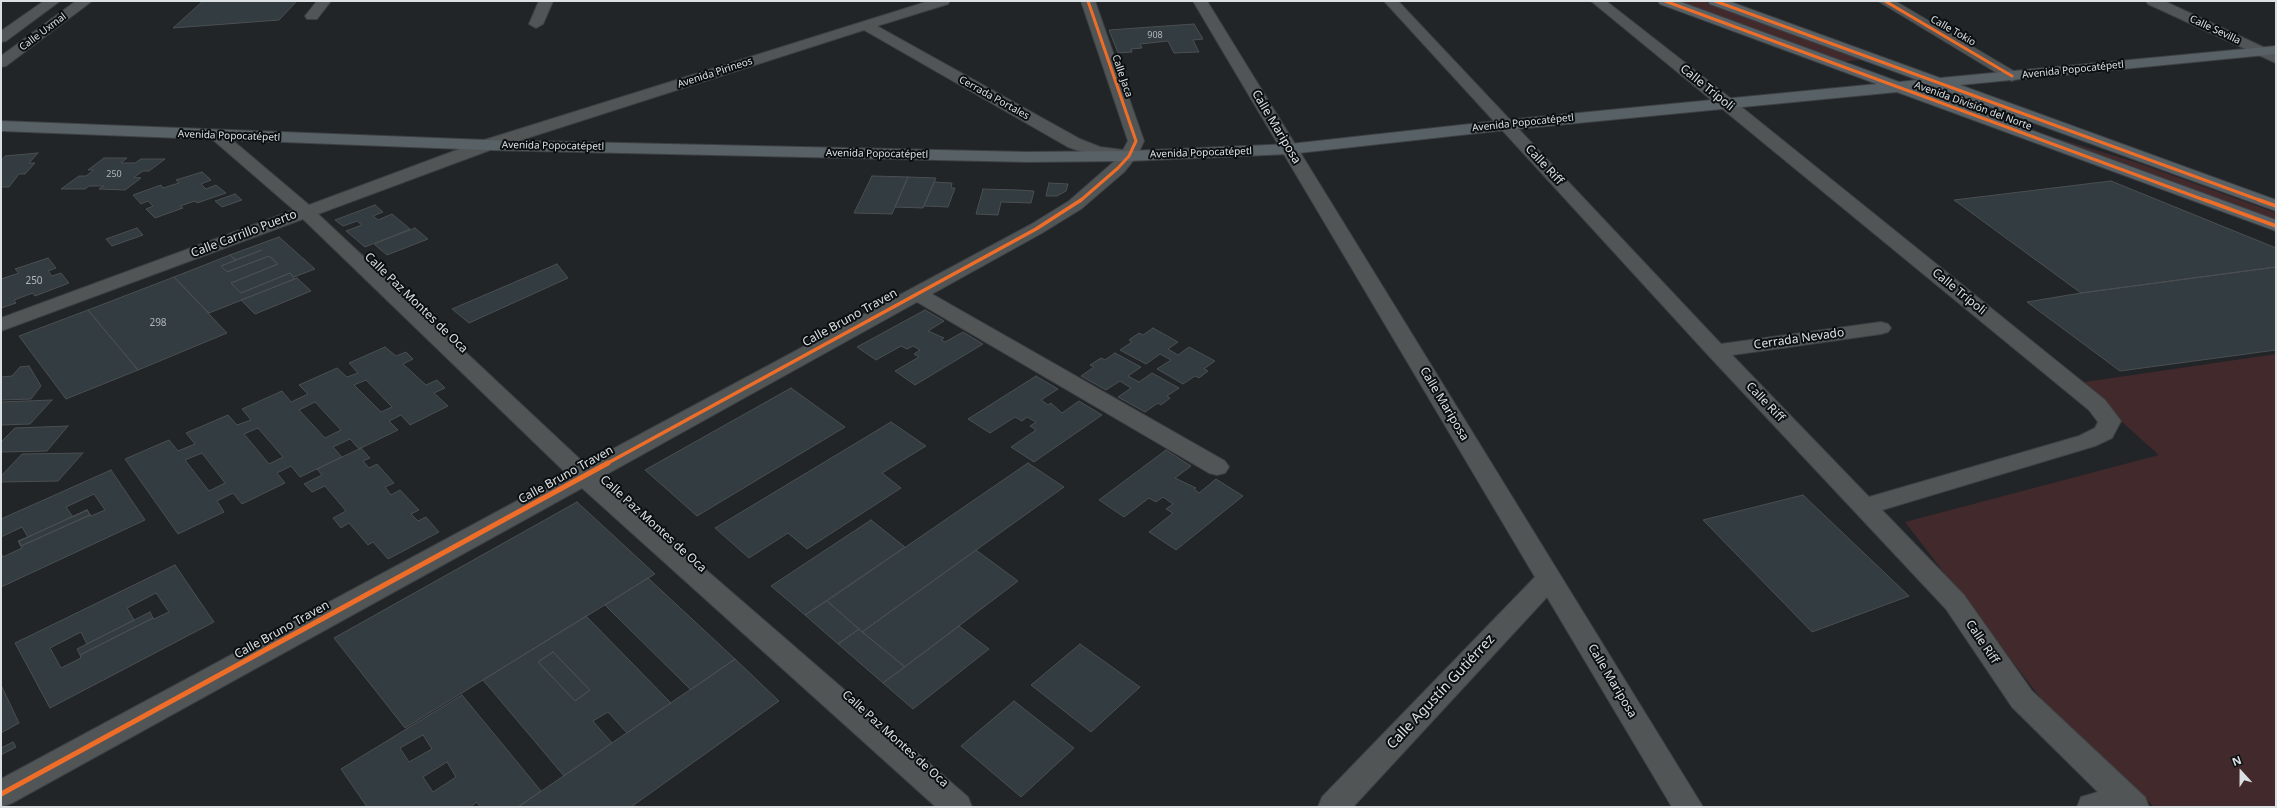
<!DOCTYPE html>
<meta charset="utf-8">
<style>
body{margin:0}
#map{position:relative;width:2277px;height:808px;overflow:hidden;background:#212528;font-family:"Noto Sans",sans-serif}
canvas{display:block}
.frame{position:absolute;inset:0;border:2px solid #dbe0e3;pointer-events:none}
.north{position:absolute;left:2221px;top:752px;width:40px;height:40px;-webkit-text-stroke:3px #0b0f11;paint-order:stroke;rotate:339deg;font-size:11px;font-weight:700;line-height:16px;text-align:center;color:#dbe0e3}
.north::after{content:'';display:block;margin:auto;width:14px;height:18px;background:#dbe0e3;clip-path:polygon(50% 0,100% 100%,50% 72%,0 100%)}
</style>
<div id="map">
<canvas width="2277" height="808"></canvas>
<div class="frame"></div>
<div class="north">N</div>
</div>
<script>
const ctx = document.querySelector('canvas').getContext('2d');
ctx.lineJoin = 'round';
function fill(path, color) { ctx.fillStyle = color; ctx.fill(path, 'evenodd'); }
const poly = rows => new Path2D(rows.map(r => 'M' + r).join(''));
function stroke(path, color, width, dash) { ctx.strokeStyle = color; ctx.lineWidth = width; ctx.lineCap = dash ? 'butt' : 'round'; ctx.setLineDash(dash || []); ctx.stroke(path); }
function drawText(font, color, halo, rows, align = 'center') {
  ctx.font = font + ' "Noto Sans",sans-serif'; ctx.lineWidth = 4; ctx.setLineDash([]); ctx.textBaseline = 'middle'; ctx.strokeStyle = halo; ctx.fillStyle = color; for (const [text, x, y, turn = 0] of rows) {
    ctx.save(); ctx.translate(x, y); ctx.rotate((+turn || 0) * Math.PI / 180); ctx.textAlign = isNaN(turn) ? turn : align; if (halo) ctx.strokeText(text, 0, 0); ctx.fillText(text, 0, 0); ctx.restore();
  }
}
const green = poly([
 [1679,1,1703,1,1864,59,1843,62],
 [2053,137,2138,163,2276,213,2276,221],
 [2276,354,2276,807,2154,807,2042,700,1905,522,2159,455,2078,383]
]);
const building = poly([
 [203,1,297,1,279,20,173,28,203,1],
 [1194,24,1203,39,1193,40,1199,52,1174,53,1168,41,1140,44,1142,48,1131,49,1132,52,1118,53,1109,30,1194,24],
 [38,153,29,163,35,163,25,174,19,174,9,187,1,187,1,161,5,156,38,153],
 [104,158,127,158,121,163,135,163,141,159,165,159,149,171,143,171,134,177,141,178,125,190,99,189,104,186,89,186,85,189,61,189,79,176,86,176,94,170,88,170,104,158],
 [202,172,211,180,201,184,206,189,216,185,226,193,197,203,195,201,180,206,183,208,155,218,146,209,153,206,148,201,141,204,133,195,161,185,163,188,179,183,176,180,202,172],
 [872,176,908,177,892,214,854,213,872,176],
 [908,177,936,178,923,208,895,207,908,177],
 [2111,181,2276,248,2276,267,2081,293,1954,200,2111,181],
 [934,182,952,183,951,188,955,188,948,207,924,206,934,182],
 [1049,183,1068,184,1066,191,1057,196,1046,196,1049,183],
 [983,189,1018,190,1034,191,1031,203,1001,202,998,215,976,214,983,189],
 [235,194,242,200,222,207,215,201,235,194],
 [375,205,383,212,373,216,378,220,392,214,410,229,365,247,346,231,362,225,357,221,343,226,335,220,375,205],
 [137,228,143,235,112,246,106,239,137,228],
 [415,228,428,239,387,255,374,244,415,228],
 [279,237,315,269,294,277,290,273,241,293,231,283,278,264,269,256,227,272,221,266,262,250,235,260,230,255,279,237],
 [230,255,236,260,221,266,227,272,269,256,278,264,231,283,241,293,290,273,295,279,209,313,174,277,230,255],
 [48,258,56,268,48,271,52,276,61,273,69,283,35,296,33,293,14,300,16,303,1,308,1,279,19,273,15,269,48,258],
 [557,264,568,278,469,323,452,309,557,264],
 [2276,267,2276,350,2120,371,2027,302,2081,293,2276,267],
 [174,277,227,333,138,370,88,310,174,277],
 [297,278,311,291,255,314,241,300,297,278],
 [88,310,138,370,66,399,19,336,88,310],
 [925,310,944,321,928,331,944,338,941,340,945,342,963,332,983,344,915,385,895,371,919,357,914,354,920,350,913,346,907,349,901,346,876,360,857,347,925,310],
 [1153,328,1178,342,1168,349,1178,355,1189,347,1215,361,1204,369,1208,371,1199,378,1195,376,1183,384,1157,369,1171,360,1160,354,1146,364,1120,350,1132,342,1129,340,1139,333,1143,335,1153,328],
 [385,347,396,356,406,352,413,359,403,364,426,385,437,380,445,388,434,393,448,406,410,425,401,415,389,421,398,430,359,449,350,439,333,447,342,457,300,477,291,466,277,473,285,483,242,504,233,493,217,501,224,512,178,534,125,459,169,440,178,451,195,444,186,433,228,415,237,425,251,420,242,409,282,391,291,402,308,394,299,385,337,368,347,377,358,373,349,363,385,347],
 [366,380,392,407,381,412,354,385,366,380],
 [315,402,341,430,325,438,299,410,315,402],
 [258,428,283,457,269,464,244,434,258,428],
 [202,453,225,483,209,491,185,460,202,453],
 [1115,353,1141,367,1128,376,1139,382,1152,373,1179,388,1167,396,1170,398,1161,405,1158,403,1145,412,1118,397,1131,388,1120,381,1106,390,1081,376,1094,367,1090,365,1101,358,1105,360,1115,353],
 [29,366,41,386,31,399,1,400,1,377,12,376,20,367,29,366],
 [1036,376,1058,389,1041,400,1048,405,1051,403,1062,413,1079,401,1102,415,1034,462,1011,447,1036,430,1030,426,1036,422,1027,417,1022,421,1015,417,990,433,968,419,1036,376],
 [791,388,845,427,697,516,645,470,791,388],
 [52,400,30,424,1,425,1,402,52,400],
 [891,422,926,446,882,473,901,488,807,549,788,533,749,558,715,528,891,422],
 [68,426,47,451,1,452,1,442,15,428,68,426],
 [361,448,370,458,363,461,369,468,377,464,394,483,385,487,391,495,400,490,419,510,411,514,418,521,426,517,439,532,388,559,373,542,368,545,349,523,341,528,333,518,346,511,325,486,312,492,304,484,322,475,317,469,361,448],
 [1166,450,1191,466,1175,478,1196,488,1194,489,1199,493,1216,479,1243,496,1176,550,1149,532,1173,513,1166,509,1173,504,1163,497,1156,502,1149,498,1124,517,1099,500,1166,450],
 [83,453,58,481,1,482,1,476,22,454,83,453],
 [1028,463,1064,487,862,632,827,601,1028,463],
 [111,470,145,520,1,587,1,553,3,557,22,548,18,541,28,537,22,527,1,537,1,519,111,470],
 [94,494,105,510,91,516,87,510,73,517,66,507,94,494],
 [87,510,90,515,21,546,19,541,87,510],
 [1803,495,1909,596,1812,632,1703,520,1803,495],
 [577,502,655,574,405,728,334,638,577,502],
 [87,510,90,515,21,546,19,541,87,510],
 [871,520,905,547,805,615,771,586,871,520],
 [976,550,1018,581,905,667,862,632,976,550],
 [175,565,214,622,50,708,15,643,175,565],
 [156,593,169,612,154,619,153,618,80,655,81,658,61,668,50,648,81,632,87,644,134,620,127,608,156,593],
 [648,578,735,659,691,690,605,605,648,578],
 [827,601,859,629,838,644,805,615,827,601],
 [150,612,153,618,80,655,77,649,150,612],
 [586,616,671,703,627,733,608,712,593,721,612,743,564,776,483,680,586,616],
 [553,652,590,690,575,701,538,662,553,652],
 [959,626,989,649,913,709,883,683,959,626],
 [859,629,905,667,883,683,838,644,859,629],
 [1080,644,1140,687,1091,732,1031,685,1080,644],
 [553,652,590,690,575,701,538,662,553,652],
 [735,659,779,701,631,807,518,807,735,659],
 [1,685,19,723,1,733,1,685],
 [462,695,541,791,518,807,480,807,477,802,470,807,367,807,341,769,462,695],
 [423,735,432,749,409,762,400,748,423,735],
 [447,762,456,777,433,792,423,777,447,762],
 [1014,701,1074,748,1021,797,961,746,1014,701],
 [13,742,16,747,1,755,1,748,13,742]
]);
const minor = poly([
 [44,1,60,1,6,41,1,42,1,31,44,1],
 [76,1,92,1,6,66,1,67,1,56,76,1],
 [317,1,331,1,317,19,307,19,305,16,317,1],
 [539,1,553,1,543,24,536,28,529,24,539,1],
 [929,1,950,1,948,4,877,26,1080,139,1100,147,1123,150,1128,141,1081,1,1095,1,1144,141,1137,156,1124,172,1081,209,1042,233,932,294,1225,461,1229,467,1225,473,1217,475,1209,473,917,302,600,478,968,797,972,807,936,807,582,488,12,803,1,807,1,779,567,474,303,219,1,331,1,318,294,210,212,139,210,136,212,133,224,133,309,205,481,141,929,1],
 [864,30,1068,147,1091,155,1117,159,1069,201,1030,225,585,464,318,214,493,149,864,30],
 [1193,1,1207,1,1703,807,1672,807,1547,597,1353,807,1318,807,1322,797,1535,577,1193,1],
 [1384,1,1398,1,1721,344,1881,322,1888,324,1891,328,1888,332,1881,334,1732,355,1869,497,2079,436,2095,428,2098,422,2089,410,1591,1,1606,1,1734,101,2105,400,2121,421,2112,438,2095,446,1882,510,1964,595,2032,691,2145,797,2149,807,2077,807,2081,797,2098,792,2012,707,1946,609,1709,356,1384,1],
 [1878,1,1895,1,2017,73,2020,76,2017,79,2012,81,2007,79,1878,1],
 [2146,1,2164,1,2276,53,2276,63,2148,4,2146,1]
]);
const major = poly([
 [1658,1,1678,1,1899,82,1918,80,1710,4,1708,1,1728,1,1940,78,2276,46,2276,54,1960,85,2276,200,2276,211,1938,88,1919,89,2276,220,2276,231,1897,92,1506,130,1290,154,1129,161,1028,162,487,150,1,131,1,121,487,140,1028,152,1129,151,1290,144,1506,120,1877,84,1660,4,1658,1]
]);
const cyclewayFar2 = poly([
 [1665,1,2207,201],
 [1715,1,2262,201],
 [1885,1,2012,76],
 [1080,201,1118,168,1129,156,1136,141,1088,1]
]);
const cyclewayFar1 = poly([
 [2205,200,2276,226],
 [2259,200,2276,206],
 [606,464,1036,229,1081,200]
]);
const cycleway = poly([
 [1,794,608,463]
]);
const farNumbernames = [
 ["908",1155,35],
 ["250",114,174]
];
const farStreetnames = [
 ["Calle Sevilla",2215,30,25],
 ["Calle Tokio",1953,31,30],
 ["Calle Uxmal",43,32,-37],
 ["Avenida Popocatépetl",2073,70,-6],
 ["Avenida Pirineos",715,73,-18],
 ["Calle Jaca",1122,76,71],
 ["Cerrada Portales",994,98,29],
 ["Avenida División del Norte",1973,106,20],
 ["Avenida Popocatépetl",1523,123,-6],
 ["Avenida Popocatépetl",229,136,2],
 ["Avenida Popocatépetl",553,146,1],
 ["Avenida Popocatépetl",1201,153,-2],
 ["Avenida Popocatépetl",877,154,1]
];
const numberNames = [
 ["250",34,281],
 ["298",158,323]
];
const streetNames = [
 ["Calle Trípoli",1707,88,39],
 ["Calle Mariposa",1276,127,59],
 ["Calle Riff",1544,165,47],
 ["Calle Carrillo Puerto",244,234,-21],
 ["Calle Trípoli",1959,292,39],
 ["Calle Paz Montes de Oca",416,303,44],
 ["Calle Bruno Traven",850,318,-29],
 ["Cerrada Nevado",1799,339,-8],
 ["Calle Riff",1765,402,46],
 ["Calle Mariposa",1444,404,59],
 ["Calle Bruno Traven",566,475,-29],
 ["Calle Paz Montes de Oca",653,524,42],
 ["Calle Bruno Traven",282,630,-29],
 ["Calle Riff",1982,642,56],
 ["Calle Mariposa",1612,681,59],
 ["Calle Paz Montes de Oca",895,739,42]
];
const nearStreetnames = [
 ["Calle Agustín Gutiérrez",1441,692,-47]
];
fill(green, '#42292c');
fill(building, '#323c41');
stroke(building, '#4b4f51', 1);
stroke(minor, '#3d4043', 2);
stroke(major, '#3d4043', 2);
fill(minor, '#525556');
fill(major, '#586166');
stroke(cyclewayFar2, '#ee6e29', 3);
stroke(cyclewayFar1, '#ee6e29', 3.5);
stroke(cycleway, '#ee6e29', 5);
drawText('9px', '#b1b7ba', null, farNumbernames);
drawText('10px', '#dbe0e3', '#0b0f11', farStreetnames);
drawText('10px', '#b1b7ba', null, numberNames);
drawText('12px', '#dbe0e3', '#0b0f11', streetNames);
drawText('14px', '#dbe0e3', '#0b0f11', nearStreetnames);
</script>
